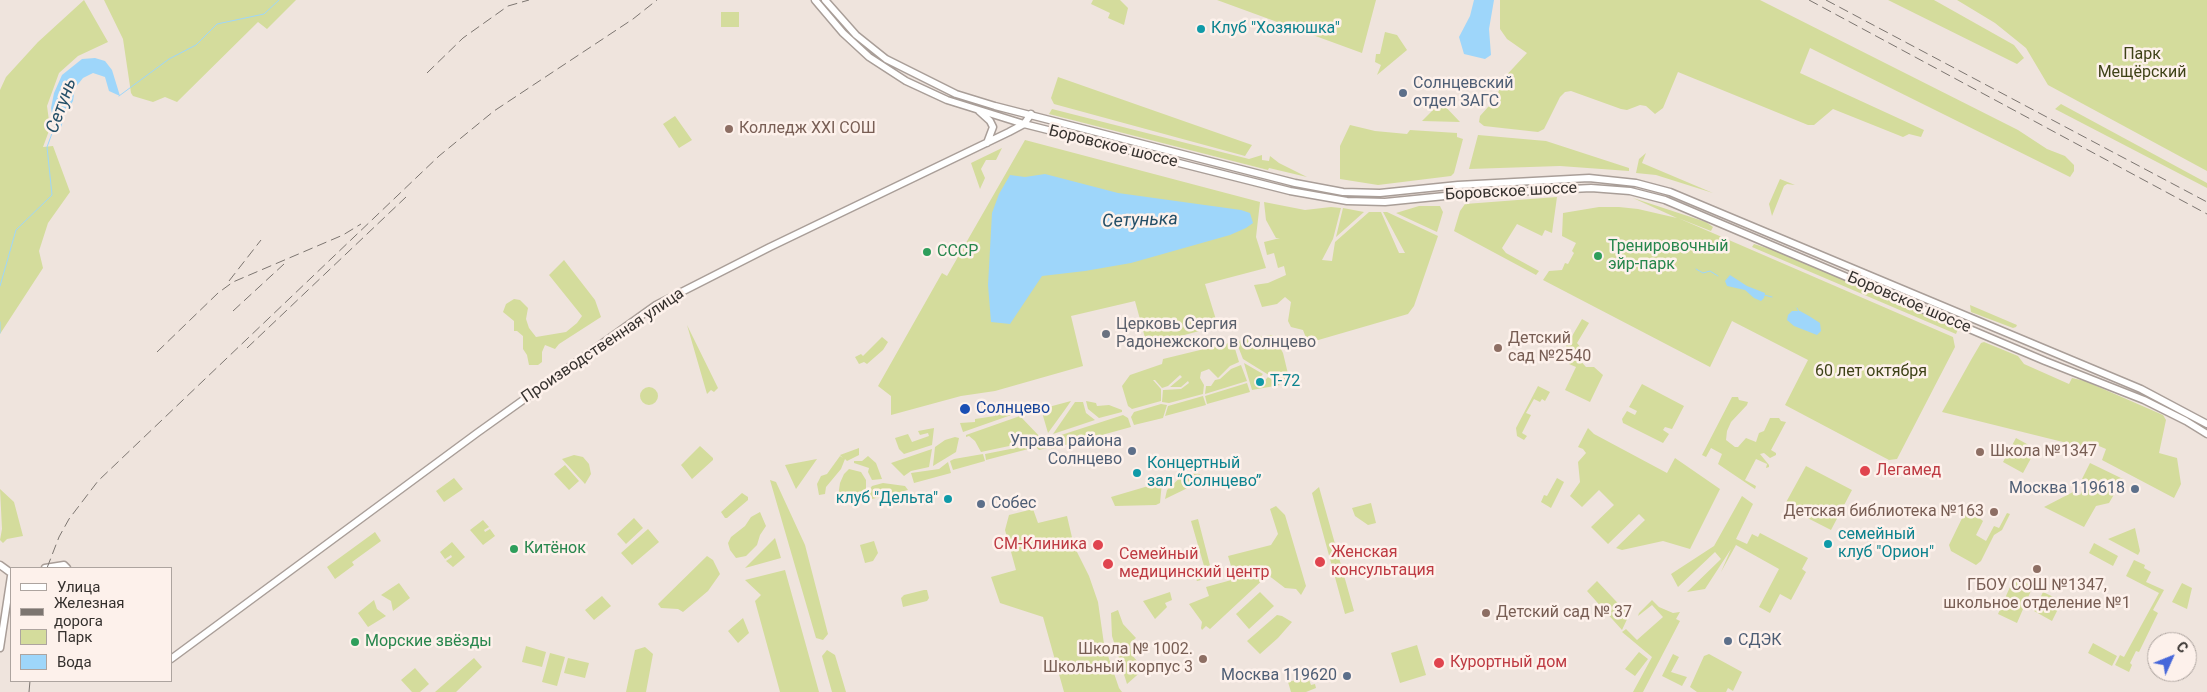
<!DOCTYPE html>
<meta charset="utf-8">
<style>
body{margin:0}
#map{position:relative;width:2207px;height:692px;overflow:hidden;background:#efe4dd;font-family:Roboto,sans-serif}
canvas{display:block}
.legend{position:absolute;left:10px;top:567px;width:162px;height:115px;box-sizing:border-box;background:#fdf1eb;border:1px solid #ada49f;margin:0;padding:6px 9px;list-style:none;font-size:15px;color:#35312e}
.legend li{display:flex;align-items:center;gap:10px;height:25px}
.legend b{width:25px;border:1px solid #ada49f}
.north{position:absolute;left:2147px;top:632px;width:50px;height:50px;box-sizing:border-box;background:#fdf1eb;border:1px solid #ada49f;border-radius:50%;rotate:46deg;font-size:14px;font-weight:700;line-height:20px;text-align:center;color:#35312e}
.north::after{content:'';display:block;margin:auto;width:18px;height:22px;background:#4667da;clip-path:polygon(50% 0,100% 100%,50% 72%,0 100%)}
</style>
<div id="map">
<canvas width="2207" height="692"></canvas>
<ul class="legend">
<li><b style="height:6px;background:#fff"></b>Улица</li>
<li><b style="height:6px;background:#7c7570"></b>Железная дорога</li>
<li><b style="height:14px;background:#d4dc9c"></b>Парк</li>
<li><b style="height:14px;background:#9ed6fa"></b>Вода</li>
</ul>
<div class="north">С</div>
</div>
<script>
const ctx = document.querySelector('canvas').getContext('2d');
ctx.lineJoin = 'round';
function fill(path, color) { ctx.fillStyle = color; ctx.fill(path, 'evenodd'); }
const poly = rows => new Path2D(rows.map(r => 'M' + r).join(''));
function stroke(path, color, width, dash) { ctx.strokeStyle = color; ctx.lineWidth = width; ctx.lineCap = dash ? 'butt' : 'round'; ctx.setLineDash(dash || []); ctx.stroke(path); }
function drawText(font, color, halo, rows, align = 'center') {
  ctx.font = font + ' Roboto,sans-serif'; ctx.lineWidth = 5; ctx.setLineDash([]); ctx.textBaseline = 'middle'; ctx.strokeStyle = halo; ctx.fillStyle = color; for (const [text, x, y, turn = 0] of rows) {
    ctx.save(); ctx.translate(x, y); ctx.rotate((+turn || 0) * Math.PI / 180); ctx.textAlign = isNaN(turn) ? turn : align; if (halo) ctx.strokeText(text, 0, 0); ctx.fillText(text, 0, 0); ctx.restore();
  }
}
const green = poly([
 [84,0,108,42,78,56,59,73,47,106,50,128,43,147,53,146,70,192,48,223,39,251,43,268,0,334,0,90,6,77,38,42],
 [104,0,296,0,267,29,258,22,177,102,165,97,153,102,133,96,131,93,123,39],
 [1093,0,1120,0,1128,8,1124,25,1108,18,1110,13,1091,4],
 [1217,0,1376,0,1362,53],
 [1500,0,1760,0,2018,130,2047,149,2065,156,2074,165,2074,171,2070,177,1810,48,1800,73,1924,130,1921,137,1909,134,1903,137,1833,109,1814,125,1808,125,1678,72,1663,108,1655,114,1646,106,1640,105,1627,110,1621,109,1571,91,1565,92,1560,97,1544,129,1538,132,1484,126,1479,122,1480,116,1488,107,1495,103,1502,80,1527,53,1507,39,1500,29],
 [1888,0,1934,0,2014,45,2024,58,2017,64],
 [1957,0,2207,0,2207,171,2048,85,2026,48,1995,23],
 [721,12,739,12,739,27,721,27],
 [1385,32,1397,35,1407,50,1377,75,1381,65,1375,62,1376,54,1380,54],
 [1058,77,1252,145,1245,156,1054,104,1051,98],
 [1441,102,1460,122,1422,121],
 [2061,104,2207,183,2207,188,2055,109],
 [1052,109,1249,159,1262,155,1262,160,1269,161,1270,156,1279,163,1307,177,1269,168,1268,170,1049,114],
 [675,116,692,140,679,148,663,124],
 [1350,125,1375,131,1407,134,1410,130,1457,133,1457,137,1463,139,1454,173,1451,176,1378,185,1340,179,1340,146],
 [1478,135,1546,141,1629,168,1629,171,1560,166,1469,169],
 [1025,140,1260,202,1256,237,1266,268,1205,284,1218,326,1147,345,1135,301,1071,316,1083,366,995,391,961,396,891,415,891,396,878,386,942,273,947,276],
 [1002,148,996,160,986,160,981,169,985,178,980,189,971,163],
 [1646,153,1642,163,1713,193,1656,175,1636,173,1639,159],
 [1780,179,1795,185,1787,184,1784,186,1772,216,1769,204],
 [1557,197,1552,233,1545,230,1542,236,1517,224,1502,248,1506,253,1539,271,1536,275,1454,231,1460,211,1465,204],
 [1633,198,1706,222,1713,227,1711,231,1678,218,1953,337,1955,347,1897,459,1889,460,1785,405,1808,360,1732,321,1710,367,1543,280,1549,271,1562,270,1565,263,1568,264,1574,253,1572,251,1576,243,1562,236,1563,213,1599,207,1619,207,1638,209,1677,218],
 [1264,202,1305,210,1331,207,1341,208,1333,239,1322,260,1332,261,1335,242,1369,212,1381,212,1399,253,1405,253,1383,212,1387,212,1438,236,1414,306,1408,314,1308,343,1303,330,1291,327,1288,321,1291,302,1285,297,1277,304,1262,307,1254,285,1268,283,1286,275,1284,266,1278,268,1274,253,1267,255,1264,242,1280,238,1276,238,1266,220],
 [1419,206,1440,206,1443,212,1437,232,1396,213],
 [1343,208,1364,212,1336,237],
 [1754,244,1798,258,1958,329,1956,334,1752,247],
 [564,260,595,300,601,317,559,344,555,349,545,345,542,352,542,362,538,365,529,365,527,355,523,349,523,336,517,331,514,331,514,321,503,312,506,304,514,299,520,300,528,308,526,319,529,328,536,337,566,332,577,323,582,316,549,275],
 [1970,305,2017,325,2016,327,2013,328,1971,312],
 [1582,319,1589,323,1577,343,1583,350,1577,357,1586,367,1594,367,1603,375,1590,402,1565,390,1576,367,1569,364,1571,360,1561,355],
 [687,325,718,388,714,392,711,390,707,394],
 [1271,335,1274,336,1283,353,1289,378,1288,380,1280,382,1243,359,1236,341],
 [882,337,888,342,883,350,867,364,864,362,859,364,855,357,861,354,863,356],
 [1233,342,1239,362,1230,366,1218,378,1209,369,1201,372,1200,378,1204,385,1203,394,1169,403,1162,402,1163,390,1181,389,1189,383,1188,381,1181,387,1170,387,1182,377,1180,375,1168,386,1162,388,1155,380,1153,380,1161,389,1161,401,1132,409,1128,406,1122,386,1130,375,1162,364,1163,359],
 [1984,342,2018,356,2024,364,2069,384,2072,378,2085,381,2163,415,2166,420,2159,453,2177,458,2181,484,2174,498,2102,460,2106,449,2092,443,2087,453,2067,443,1942,412,1971,360,1981,343],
 [1244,363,1263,374,1255,383,1259,387,1268,377,1280,385,1252,390],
 [1241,365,1247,381,1205,394,1206,386,1211,386,1215,380,1220,379,1231,369],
 [1247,383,1250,392,1207,404,1205,396],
 [1642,384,1684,406,1672,429,1665,427,1663,430,1669,434,1663,443,1623,423,1622,419,1627,411,1635,415,1637,411,1629,407],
 [1538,386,1550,392,1545,401,1542,399,1540,402,1534,399,1526,413,1531,415,1522,433,1527,436,1524,440,1517,436,1516,428],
 '640 396a9 9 0 1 1 18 0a9 9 0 1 1-18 0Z',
 [1203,396,1206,405,1165,416,1168,406],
 [1732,397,1738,397,1739,400,1748,402,1747,405,1731,422,1727,431,1726,440,1735,447,1738,447,1746,438,1756,442,1759,433,1764,431,1770,418,1779,418,1781,421,1786,422,1771,450,1776,453,1776,455,1770,458,1764,453,1760,454,1769,465,1769,467,1766,468,1767,464,1756,459,1745,480,1756,486,1755,489,1718,464,1722,454,1711,448,1706,457,1702,455],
 [1071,401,1064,411,1048,433,1041,409],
 [1086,401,1096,403,1097,406,1109,405,1122,410,1122,412,1099,418,1088,409],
 [1075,402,1083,402,1086,413,1095,420,1053,434],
 [1161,404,1167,405,1163,418,1134,425,1131,417,1134,412],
 [1013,408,1017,413,963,432,960,423,975,422,975,419,995,416,995,414],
 [1123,415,1128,418,1131,427,1051,449,1052,438],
 [1020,416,1042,439,981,452,975,441,969,436,966,437,966,435],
 [934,428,932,445,904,454,899,449,895,438,908,434,912,442,929,436,928,433,920,435,918,431],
 [1588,428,1594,434,1667,473,1675,458,1720,489,1690,549,1663,541,1622,550,1616,548,1645,520,1639,514,1608,544,1591,527,1614,505,1599,490,1582,507,1570,496,1580,482,1578,462,1586,453,1583,449,1578,447],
 [955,437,959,438,956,452,933,466,935,447,945,440],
 [2016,438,2036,449,2023,473,2003,462],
 [1046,442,1047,448,1039,450,1036,447,986,460,985,454],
 [700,446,713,458,713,460,692,479,681,465],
 [859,448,859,455,847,461,845,459,841,469,826,487,825,494,819,495,817,484,821,476,827,474,840,456,843,458,840,455],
 [932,449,929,467,911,471,904,476,891,463],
 [983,454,985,461,953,470,950,461,954,459],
 [574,455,583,457,589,464,591,474,585,484,562,459],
 [868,456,876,463,882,479,872,480,868,472,869,468,854,463,854,461,862,461],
 [817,459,796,489,785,465],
 [948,462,951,473,914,483,911,473,939,469],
 [2090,463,2123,479,2109,503,2096,506,2084,527,2044,507,2073,492,2080,495,2087,481,2082,479],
 [565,465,579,481,569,490,554,474],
 [1806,466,1852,490,1831,530,1784,506],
 [849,469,861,472,866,480,866,489,861,493,840,498,838,497,840,483,844,474],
 [1185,473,1200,474,1202,481,1165,499,1167,490],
 [454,478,463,489,444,502,436,491],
 [1557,478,1564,482,1551,508,1541,502,1544,495,1547,496],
 [770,480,776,482,805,545,828,634,823,640,816,638],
 [1162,482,1160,503,1156,505,1115,506,1111,497],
 [883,483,905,486,908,490,872,499,864,499,846,503,845,501,865,496,872,486],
 [1319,487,1354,611,1345,614,1312,493],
 [0,489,14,502,23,536,7,539,3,543,0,540,2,529],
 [742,493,748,497,748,500,727,518,725,518,721,512],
 [1742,496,1753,504,1736,539,1747,544,1752,534,1758,537,1760,533,1808,558,1802,569,1806,572,1791,600,1780,594,1770,613,1759,607,1779,569,1736,545,1721,572,1731,549,1705,589,1687,592,1721,559,1715,552,1678,587,1671,574,1714,546],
 [1982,502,1980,507,1983,508,1978,517,1983,521,1976,535,1986,541,1994,526,1999,528,2007,513,2010,514,2002,530,1994,535,1981,561,1976,565,1951,551,1949,545,1967,508],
 [1371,503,1376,523,1368,525,1355,516,1352,508],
 [1276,506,1285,515,1306,586,1301,595,1296,589,1285,588,1268,575,1210,629,1206,626,1202,630,1201,628,1202,622,1189,604,1209,596,1206,587,1235,579,1228,556,1271,545,1278,534,1270,509],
 [1033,509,1038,523,1067,516,1074,546,1089,576,1098,602,1104,644,1119,688,1122,692,1064,692,1043,617,1000,603,991,577,1016,570,1005,530,1009,515],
 [760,512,766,526,760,535,757,545,746,556,736,558,730,550,728,543,731,537,745,526,751,517],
 [634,518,643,528,626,544,617,534],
 [1198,519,1213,577,1197,581,1195,577,1204,566,1191,521],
 [483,520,489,527,484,530,485,532,490,529,495,536,483,545,470,530],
 [2135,528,2140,551,2138,555,2108,539],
 [648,529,659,542,632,565,621,553],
 [375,532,381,541,352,562,354,565,335,579,327,567],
 [775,538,781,558,745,568],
 [874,541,878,553,873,561,865,563,860,545],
 [452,542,465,557,453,567,446,561,452,557,451,555,445,559,440,552],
 [2094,543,2118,556,2113,566,2089,553],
 [707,556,713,560,720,574,708,591,683,612,678,609,661,608,658,604],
 [2134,560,2145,565,2144,568,2151,572,2146,582,2164,590,2153,610,2158,613,2157,615,2139,652,2136,651,2130,663,2132,665,2129,672,2115,665,2120,655,2124,657,2159,593,2126,576],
 [785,570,819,692,780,692,755,601,761,595,745,580],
 [2014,578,2033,586,2017,623,1998,614],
 [1597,581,1629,615,1622,630,1587,591],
 [399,583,410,598,393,611,391,601,381,595],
 [2182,583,2192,588,2187,609,2172,602],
 [924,590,927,590,929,598,927,601,903,607,901,598,904,595],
 [1170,592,1172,600,1165,603,1167,607,1155,619,1143,601],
 [1260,592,1274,606,1249,629,1236,614],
 [2043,592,2062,601,2052,621,2034,611],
 [602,596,611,606,594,620,585,610],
 [374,600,377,609,386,616,368,627,358,613],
 [1652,600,1659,607,1673,613,1680,612,1676,619,1680,621,1643,692,1633,692,1652,657,1622,632,1626,629,1637,640,1663,617,1652,605,1638,616,1639,613],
 [1118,610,1123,624,1136,638,1130,643,1131,654,1144,669,1127,684,1112,636,1111,613],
 [1277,615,1282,616,1292,622,1278,638,1260,654,1247,641],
 [743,618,749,633,738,643,728,631],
 [2093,643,2117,656,2112,666,2088,653],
 [1417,645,1426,675,1400,683,1391,653],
 [526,646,546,652,542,667,522,662],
 [645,647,653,654,646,692,626,692,635,650],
 [827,650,835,655,846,692,832,692,822,656],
 [1639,652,1648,659,1635,676,1625,669],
 [550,653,565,657,557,686,542,682],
 [1673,654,1679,657,1671,672,1687,677,1682,686,1662,676],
 [1709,654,1742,672,1733,691,1728,688,1726,692,1697,692,1690,687,1704,656],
 [474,658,482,667,456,692,435,692],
 [568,658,589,663,585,678,564,673],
 [415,668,429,684,420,692,412,692,401,680],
 [1308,677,1311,685,1315,684,1316,688,1306,692,1291,692,1288,682]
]);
const water = poly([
 [1474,0,1494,0,1489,29,1491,55,1485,59,1464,54,1459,37,1470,16],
 [95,58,105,61,112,70,120,96,109,91,105,77,93,73,83,78,75,88,73,101,65,114,60,131,54,127,51,108,54,93,62,75,82,59],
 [1045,174,1118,193,1241,210,1250,213,1253,223,1246,228,1230,235,1131,263,1085,271,1042,276,1010,324,991,322,988,285,992,213,999,194,1010,175,1025,177],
 [1730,275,1747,286,1765,293,1764,298,1761,301,1754,298,1745,290,1727,286,1725,281],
 [1792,311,1800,311,1809,316,1820,323,1821,331,1817,335,1794,326,1787,320,1788,315]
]);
const stream = poly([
 [119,96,169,59,196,45,217,24,264,14,279,0],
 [1696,269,1703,273,1710,271,1718,276],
 [0,286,16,230,52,195,47,147,54,128],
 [1764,295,1772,297],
 [1797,308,1799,312],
 [0,322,0,333]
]);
const major = poly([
 [815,0,843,33,869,57,906,81,947,100,1024,124,1290,191,1347,201,1385,202,1455,195,1591,188,1630,191,1665,200,2045,361,2144,400,2186,421,2207,434],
 [825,0,856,35,886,59,956,94,995,106,1295,183,1343,192,1380,193,1458,185,1589,178,1636,183,1670,192,2141,389,2207,424],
 [979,111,990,121,993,127,987,143],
 [0,565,11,573],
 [45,568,64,565,67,568],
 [0,648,11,576],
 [171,659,477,433,656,305,770,247,1009,132,1024,124,1031,114]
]);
const rail = poly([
 [1809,0,2207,214],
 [1826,0,2207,202],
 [427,73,463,38,508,6,529,0],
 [229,281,261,240],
 [233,311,284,264],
 [247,348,406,197],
 [157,352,218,293,233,282,343,235,361,224],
 [47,568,59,537,69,519,98,481,439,156,494,111,633,19,657,0],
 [29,692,30,681]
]);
const markers = [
 [1201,29,5,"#0f9aa8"],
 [1403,93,5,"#5c6f8a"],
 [729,129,5,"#8d6e63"],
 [927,252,5,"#2e9e5b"],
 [1598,256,5,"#2e9e5b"],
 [1106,334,5,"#6b7280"],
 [1498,348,5,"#8d6e63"],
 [1260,382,5,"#0f9aa8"],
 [965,409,6,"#1a4fb4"],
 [1132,451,5,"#5c6f8a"],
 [1980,452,5,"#8d6e63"],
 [1865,471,6,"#e0444e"],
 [1137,473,5,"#0f9aa8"],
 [2135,489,5,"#5c6f8a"],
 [948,499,5,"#0f9aa8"],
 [981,504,5,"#5c6f8a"],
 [1994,512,5,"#8d6e63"],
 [1828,544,5,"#0f9aa8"],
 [1098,545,6,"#e0444e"],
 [514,549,5,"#2e9e5b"],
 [1320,562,6,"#e0444e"],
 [1108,564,6,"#e0444e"],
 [2037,569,5,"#8d6e63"],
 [1486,613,5,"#8d6e63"],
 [1728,641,5,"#5c6f8a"],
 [355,642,5,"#2e9e5b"],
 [1203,659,5,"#8d6e63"],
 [1439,663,6,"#e0444e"],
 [1347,676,5,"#5c6f8a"]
];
const cultureNames = [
 ["Клуб \"Хозяюшка\"",1211,29],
 ["Т-72",1270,382],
 ["Концертный",1147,464],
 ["зал “Солнцево”",1147,482],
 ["клуб \"Дельта\"",938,499,"right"],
 ["семейный",1838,535],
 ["клуб \"Орион\"",1838,553]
];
const parkNames = [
 ["Парк",2142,55],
 ["Мещёрский",2142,73],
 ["60 лет октября",1871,372]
];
const serviceNames = [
 ["Солнцевский",1413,84],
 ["отдел ЗАГС",1413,102],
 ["Управа района",1122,442,"right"],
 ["Солнцево",1122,460,"right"],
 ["Москва 119618",2125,489,"right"],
 ["Собес",991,504],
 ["СДЭК",1738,641],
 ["Москва 119620",1337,676,"right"]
];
const educationNames = [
 ["Колледж XXI СОШ",739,129],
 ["Детский",1508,339],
 ["сад №2540",1508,357],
 ["Школа №1347",1990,452],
 ["Детская библиотека №163",1984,512,"right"],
 ["ГБОУ СОШ №1347,",2037,586,"center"],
 ["школьное отделение №1",2037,604,"center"],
 ["Детский сад № 37",1496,613],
 ["Школа № 1002.",1193,650,"right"],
 ["Школьный корпус 3",1193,668,"right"]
];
const streetNames = [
 ["Боровское шоссе",1113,147,14],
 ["Боровское шоссе",1511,192,-3],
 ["Боровское шоссе",1909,303,23],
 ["Производственная улица",603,346,-34]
];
const leisureNames = [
 ["Тренировочный",1608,247],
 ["эйр-парк",1608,265],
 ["СССР",937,252],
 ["Китёнок",524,549],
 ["Морские звёзды",365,642]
];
const worshipNames = [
 ["Церковь Сергия",1116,325],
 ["Радонежского в Солнцево",1116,343]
];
const transitNames = [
 ["Солнцево",976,409]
];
const healthNames = [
 ["Легамед",1876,471],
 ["СМ-Клиника",1087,545,"right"],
 ["Женская",1331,553],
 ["консультация",1331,571],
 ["Семейный",1119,555],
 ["медицинский центр",1119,573],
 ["Курортный дом",1450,663]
];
const waterNames = [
 ["Сетунь",62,106,-70],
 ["Сетунька",1140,221,-2]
];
fill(green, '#d4dc9c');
fill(water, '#9ed6fa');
stroke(stream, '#9ed6fa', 1);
stroke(major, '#a99e98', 9);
stroke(major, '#fff', 6);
stroke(rail, '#7c7570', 1, [10, 5]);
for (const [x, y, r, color] of markers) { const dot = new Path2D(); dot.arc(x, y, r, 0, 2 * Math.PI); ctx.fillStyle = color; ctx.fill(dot); stroke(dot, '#fdf1eb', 2); }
drawText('16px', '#0d838f', '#fdf1eb', cultureNames, 'left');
drawText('16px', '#3e4217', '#fdf1eb', parkNames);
drawText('16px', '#4e5e75', '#fdf1eb', serviceNames, 'left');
drawText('16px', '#785e54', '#fdf1eb', educationNames, 'left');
drawText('16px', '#35312e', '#fdf1eb', streetNames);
drawText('16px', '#27864d', '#fdf1eb', leisureNames, 'left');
drawText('16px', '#5b616d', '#fdf1eb', worshipNames, 'left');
drawText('16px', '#164399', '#fdf1eb', transitNames, 'left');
drawText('16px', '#be3a42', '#fdf1eb', healthNames, 'left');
drawText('italic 18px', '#234e67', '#fdf1eb', waterNames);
</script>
